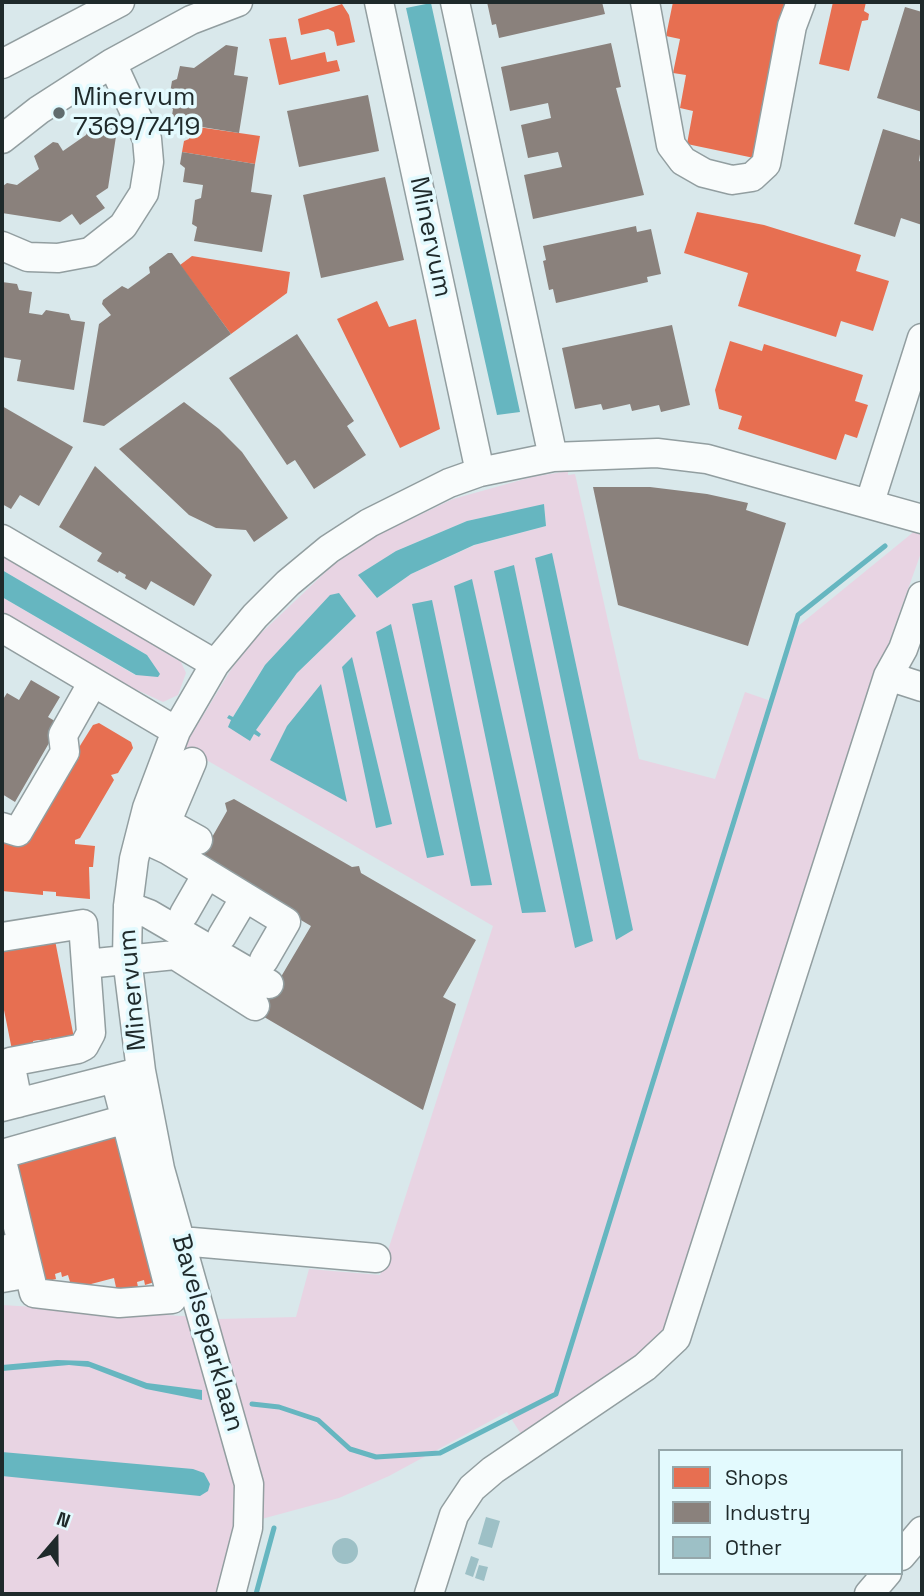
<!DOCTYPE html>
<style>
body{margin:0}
#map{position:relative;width:924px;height:1596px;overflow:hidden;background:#d9e8eb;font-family:"Space Grotesk",sans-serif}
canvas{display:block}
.frame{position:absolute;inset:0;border:4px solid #1f2a2b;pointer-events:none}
.legend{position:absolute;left:658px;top:1449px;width:245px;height:126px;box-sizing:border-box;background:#e3fafe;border:2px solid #95a7aa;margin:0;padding:9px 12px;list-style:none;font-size:21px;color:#1f2a2b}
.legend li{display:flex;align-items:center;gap:14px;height:35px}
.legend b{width:35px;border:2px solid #95a7aa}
.north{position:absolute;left:21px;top:1505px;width:70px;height:70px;-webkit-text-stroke:5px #e3fafe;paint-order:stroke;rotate:20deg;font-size:19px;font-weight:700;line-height:28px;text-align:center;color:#1f2a2b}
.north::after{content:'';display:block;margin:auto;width:24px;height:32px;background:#1f2a2b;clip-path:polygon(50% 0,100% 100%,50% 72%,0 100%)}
</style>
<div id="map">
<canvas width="924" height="1596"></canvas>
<div class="frame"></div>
<ul class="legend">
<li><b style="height:19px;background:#e76f51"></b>Shops</li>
<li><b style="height:19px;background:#8a817c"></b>Industry</li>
<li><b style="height:19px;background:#9dc0c6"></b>Other</li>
</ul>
<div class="north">N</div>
</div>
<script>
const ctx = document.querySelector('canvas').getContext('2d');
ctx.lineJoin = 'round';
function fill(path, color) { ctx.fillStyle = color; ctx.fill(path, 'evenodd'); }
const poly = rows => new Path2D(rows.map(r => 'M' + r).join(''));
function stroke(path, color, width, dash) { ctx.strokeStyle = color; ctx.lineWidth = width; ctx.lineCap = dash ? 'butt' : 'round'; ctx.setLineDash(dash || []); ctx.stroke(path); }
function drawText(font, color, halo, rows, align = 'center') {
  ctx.font = font + ' "Space Grotesk",sans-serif'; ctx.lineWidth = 7; ctx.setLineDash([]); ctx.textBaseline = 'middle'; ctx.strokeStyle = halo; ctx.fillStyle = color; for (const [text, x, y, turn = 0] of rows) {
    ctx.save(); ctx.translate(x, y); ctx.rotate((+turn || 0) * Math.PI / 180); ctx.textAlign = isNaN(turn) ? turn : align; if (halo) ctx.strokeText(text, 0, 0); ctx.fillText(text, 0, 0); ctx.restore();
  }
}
const green = poly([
 [568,471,568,475,575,474,639,759,715,779,745,692,771,701,797,627,916,530,922,532,922,550,888,645,668,1325,653,1347,521,1434,507,1412,389,1476,339,1498,258,1520,260,1487,218,1319,296,1317,309,1269,380,1275,493,926,184,747,232,668,258,636,333,565,378,535,453,499,532,477],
 [544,505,546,526,475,545,411,574,377,598,359,576,396,551,467,521],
 [356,616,297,673,255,731,260,734,259,736,254,734,250,741,231,720,265,665],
 [2,549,162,643,159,649,181,662,186,673,178,695,163,702,135,689,131,694,2,618,2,597,135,675,159,674,147,655,2,570],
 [2,1305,198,1317,240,1504,222,1594,2,1594]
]);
const water = poly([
 [431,3,520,412,497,415,406,8],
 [544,504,546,526,474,545,411,574,377,598,358,575,396,551,467,521],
 [552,553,633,930,616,940,535,558],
 [514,565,593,941,575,948,494,571],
 [2,570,147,655,160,674,158,677,136,675,2,597],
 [472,579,546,912,522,913,454,586],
 [339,593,356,616,297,673,256,730,261,734,259,737,254,734,250,741,228,727,231,720,227,718,229,715,233,717,265,665,330,595],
 [432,600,492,885,471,886,412,604],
 [391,624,444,855,427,858,376,632],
 [352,657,392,824,376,828,342,667],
 [321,684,347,802,270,760,287,726],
 [57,1360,88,1361,147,1383,202,1390,202,1400,146,1389,89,1367,69,1365,2,1371,2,1365],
 [2,1452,193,1469,204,1473,210,1484,208,1491,200,1496,2,1476]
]);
const shops = poly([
 [673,2,788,2,754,158,687,144,693,111,680,108,686,75,673,73,680,39,666,36],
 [833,2,866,2,864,11,869,14,868,20,862,21,849,71,819,64],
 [342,4,349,15,355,42,337,46,334,32,328,29,301,35,298,19],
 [286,37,291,60,325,52,327,62,337,60,340,71,279,85,269,39],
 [191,126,260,136,255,164,182,152,184,141,189,139],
 [697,212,764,225,861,255,856,271,889,281,873,331,841,321,836,337,738,306,748,273,684,253],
 [192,256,290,272,287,293,231,334,180,265],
 [377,301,389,327,416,319,440,429,400,448,337,319],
 [730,341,762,351,764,344,863,375,855,401,868,405,857,438,845,434,836,460,738,429,742,416,719,409,715,390],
 [99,723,131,742,133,748,118,773,111,775,114,780,80,838,75,840,75,844,95,846,93,867,89,867,90,899,56,896,56,892,43,891,43,895,2,891,2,838,74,756,79,759,78,749,93,725],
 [54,935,74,1038,52,1042,51,1038,45,1041,39,1040,33,1041,33,1046,12,1050,2,1000,2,946],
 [121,1128,161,1280,145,1285,144,1280,137,1282,138,1287,117,1292,114,1278,72,1289,68,1275,62,1277,61,1272,55,1274,56,1279,40,1283,8,1157]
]);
const industry = poly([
 [487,2,602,2,605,14,499,38,496,24,492,25],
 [905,7,922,12,922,112,877,98],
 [611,43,621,87,616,88,644,195,533,219,524,175,562,167,558,152,528,158,521,125,551,118,548,103,510,111,501,67],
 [226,45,238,47,234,75,248,77,239,133,171,122,173,109,168,105,172,81,177,79,180,66,194,68],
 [368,95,379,151,299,167,287,111],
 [91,123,114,126,117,130,108,188,96,196,105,208,80,225,72,214,60,222,2,213,3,186,7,183,17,185,39,169,34,156,53,142,58,143,63,151,86,135],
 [883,129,922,141,919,161,922,162,922,225,901,218,895,237,854,224],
 [182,152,255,164,251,192,272,195,262,252,194,241,197,227,192,224,195,200,201,198,203,185,183,182,185,168,180,164],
 [385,177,404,260,321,278,303,195],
 [636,226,637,232,651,229,661,274,647,277,648,282,556,303,553,289,549,290,543,261,546,260,543,246],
 [168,253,172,253,231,334,104,426,83,422,99,324,111,315,102,304,103,300,122,286,128,289,150,273,149,267],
 [2,282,17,284,19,290,32,292,29,313,42,315,46,310,57,312,69,314,71,320,85,322,74,390,17,381,21,360,2,357],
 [672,325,690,405,661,412,659,405,632,411,630,404,603,410,601,404,575,409,562,348],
 [297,334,354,421,347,426,366,455,314,489,295,460,287,465,229,378],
 [184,402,219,429,242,452,288,518,254,542,246,530,216,528,189,515,119,449],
 [2,406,73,447,39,506,20,495,11,509,2,504],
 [95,466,212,575,194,606,151,581,146,590,125,578,126,575,119,571,118,573,97,561,102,553,59,527],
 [593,487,650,487,707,494,748,503,746,510,786,523,748,646,618,605],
 [31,680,60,697,48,717,60,724,15,802,2,794,2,701,7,693,19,700],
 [234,799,352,867,359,866,361,873,476,940,443,997,456,1004,423,1110,259,1014,311,926,199,860,227,811,225,803]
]);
const stream = poly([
 [252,1404,279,1407,318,1420,350,1449,376,1457,440,1453,556,1394,798,615,885,546],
 [256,1594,274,1528]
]);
const building = poly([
 [486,1517,500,1521,492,1548,478,1544],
 '332 1551a13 13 0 1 1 26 0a13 13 0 1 1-26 0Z',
 [471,1556,479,1559,473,1577,465,1574],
 [479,1565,488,1567,484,1581,475,1578]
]);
const minor = poly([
 [379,2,480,472],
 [455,2,553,457],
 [645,2,671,145,683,161,704,173,732,180,752,177,766,164,792,26,801,2],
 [2,64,120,2],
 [2,139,39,110,112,63,191,20,238,2],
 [2,246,28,257,58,258,90,252,123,226,144,193,149,162,147,139,112,63],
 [870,502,922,338],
 [2,539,215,664],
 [2,628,176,731],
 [888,676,922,687],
 [151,814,198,840],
 [167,821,192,762],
 [2,827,18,832,65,752,63,735,93,682],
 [140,837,168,850,286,922,264,960],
 [128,906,149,914,269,984],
 [184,914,207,874],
 [222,936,245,897],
 [2,937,83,924,91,1033,84,1046,78,1049,10,1062,18,1103],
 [86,964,175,955,255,1006],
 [2,1107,131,1074],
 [2,1154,126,1119],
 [2,1161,34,1293,119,1303,172,1299,115,1078],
 [181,1241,376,1258],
 [2,1278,19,1275,12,1247],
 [901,1556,922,1531],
 [231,1594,248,1528,249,1484,160,1169,141,1071,127,958,128,906,134,859,147,808,176,731,215,664,255,616,288,583,329,549,369,523,449,483,480,472,553,457,657,453,707,459,922,519],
 [429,1594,454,1515,472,1488,493,1470,645,1367,676,1338,888,676,903,649,922,596],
 [869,1594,887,1573]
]);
const markers = [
 [59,113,7,"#606c6e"]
];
const poiNames = [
 ["Minervum",73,98],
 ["7369/7419",73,128]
];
const streetNames = [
 ["Minervum",430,237,78],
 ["Minervum",133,990,-95],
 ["Bavelseparklaan",207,1333,74]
];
fill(green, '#e8d4e3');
fill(water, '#66b6c0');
fill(shops, '#e76f51');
fill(industry, '#8a817c');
stroke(stream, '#66b6c0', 5);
fill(building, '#9dc0c6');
stroke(minor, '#929ea0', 31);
stroke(minor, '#f9fcfc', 28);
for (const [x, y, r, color] of markers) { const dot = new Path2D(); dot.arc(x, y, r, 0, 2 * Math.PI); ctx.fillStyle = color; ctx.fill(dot); stroke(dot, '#e3fafe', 2.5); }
drawText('26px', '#1f2a2b', '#e3fafe', poiNames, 'left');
drawText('26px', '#1f2a2b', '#e3fafe', streetNames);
</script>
